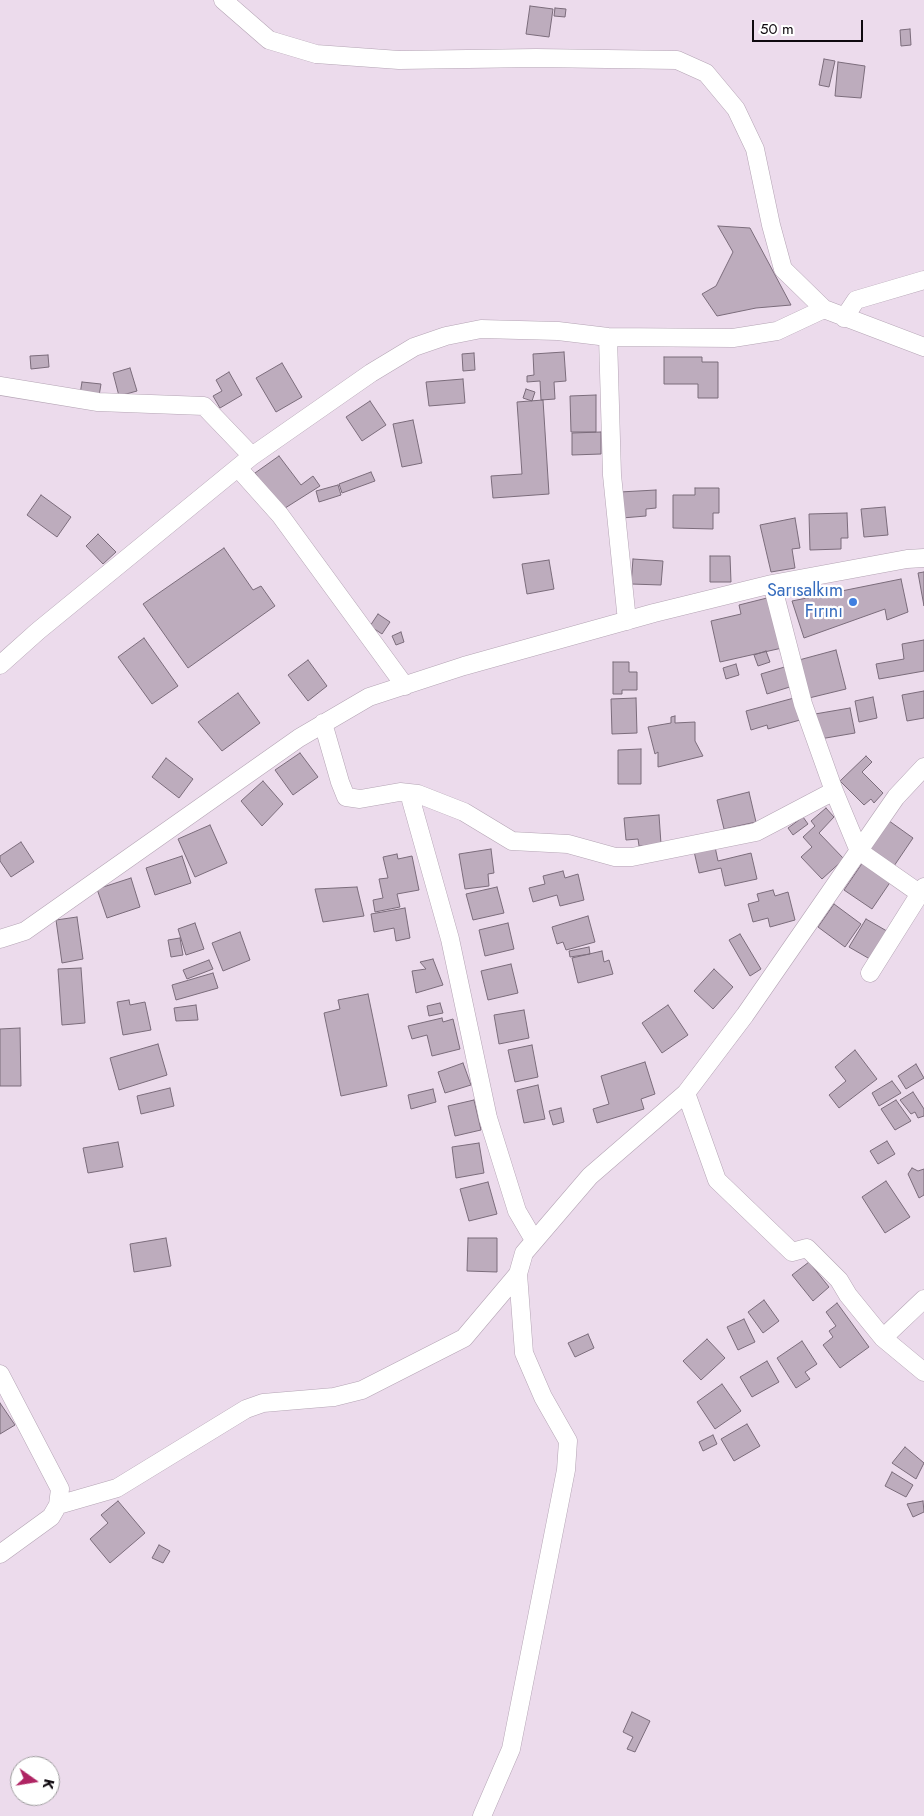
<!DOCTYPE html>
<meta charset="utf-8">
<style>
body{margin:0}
#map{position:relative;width:924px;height:1816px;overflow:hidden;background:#ecdbec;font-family:Jost,sans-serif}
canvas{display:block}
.north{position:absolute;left:10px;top:1756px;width:50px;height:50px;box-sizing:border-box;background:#fff;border:1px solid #9f9d9f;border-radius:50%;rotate:103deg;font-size:14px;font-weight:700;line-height:20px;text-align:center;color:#0f090f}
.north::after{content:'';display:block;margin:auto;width:18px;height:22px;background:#af2463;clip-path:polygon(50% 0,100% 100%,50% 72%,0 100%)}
.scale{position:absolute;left:752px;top:20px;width:111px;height:22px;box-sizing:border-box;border:2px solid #0f090f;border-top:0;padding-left:6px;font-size:15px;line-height:18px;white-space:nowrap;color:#0f090f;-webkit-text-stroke:4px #fff;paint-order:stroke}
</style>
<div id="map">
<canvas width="924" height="1816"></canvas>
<div class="north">K</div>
<div class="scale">50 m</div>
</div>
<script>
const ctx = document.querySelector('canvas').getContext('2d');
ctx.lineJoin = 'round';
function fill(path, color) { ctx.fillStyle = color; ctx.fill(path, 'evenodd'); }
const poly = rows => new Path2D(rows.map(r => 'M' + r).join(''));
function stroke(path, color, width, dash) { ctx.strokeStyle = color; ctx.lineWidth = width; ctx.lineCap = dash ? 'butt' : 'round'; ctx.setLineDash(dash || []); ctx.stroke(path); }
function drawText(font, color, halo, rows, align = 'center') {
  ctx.font = font + ' Jost,sans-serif'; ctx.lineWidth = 4.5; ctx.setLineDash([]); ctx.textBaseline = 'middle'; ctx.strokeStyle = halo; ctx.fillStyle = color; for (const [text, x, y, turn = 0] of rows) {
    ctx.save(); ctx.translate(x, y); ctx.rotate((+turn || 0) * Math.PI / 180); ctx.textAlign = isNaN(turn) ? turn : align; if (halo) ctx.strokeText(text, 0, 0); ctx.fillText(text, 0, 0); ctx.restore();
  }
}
const building = poly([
 [530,6,553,9,549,37,526,34,530,6],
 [555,8,566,9,565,17,554,16,555,8],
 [910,29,911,45,901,46,900,30,910,29],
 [824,59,835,61,829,87,819,85,824,59],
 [838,62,865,66,861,98,835,96,838,62],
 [718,226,750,228,791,305,756,308,717,316,702,294,716,286,733,252,718,226],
 [564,352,566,381,554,382,555,399,541,400,540,381,527,382,527,376,534,375,533,354,564,352],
 [474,353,475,370,463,371,462,354,474,353],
 [48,355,49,367,31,369,30,356,48,355],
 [664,357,702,357,702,362,718,362,718,398,698,398,698,384,664,384,664,357],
 [282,363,302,397,276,412,256,378,282,363],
 [130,368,137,391,119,396,113,373,130,368],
 [229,372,242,395,220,408,213,396,222,391,216,380,229,372],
 [463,379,465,403,429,406,426,382,463,379],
 [82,382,101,384,99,396,80,394,82,382],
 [526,389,535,392,532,401,523,398,526,389],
 [596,395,596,432,571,432,570,396,596,395],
 [543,400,549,494,493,498,491,476,522,474,517,402,543,400],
 [370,401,386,425,362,441,346,417,370,401],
 [413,420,422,463,402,467,393,424,413,420],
 [601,432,601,454,572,455,572,433,601,432],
 [279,456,301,485,313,476,320,486,282,510,255,473,279,456],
 [371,472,375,481,342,493,339,484,371,472],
 [338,485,341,495,319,502,316,491,338,485],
 [695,488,719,488,719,513,713,513,713,529,673,528,673,495,695,495,695,488],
 [656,490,656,508,646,509,646,516,622,518,620,492,656,490],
 [41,495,71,517,57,537,27,515,41,495],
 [885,507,888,535,864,537,861,509,885,507],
 [847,513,848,538,841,538,841,549,810,550,809,514,847,513],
 [795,518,800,548,792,549,795,568,771,572,760,525,795,518],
 [98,534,116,552,103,564,86,546,98,534],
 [224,548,253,590,261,586,275,606,188,668,143,604,224,548],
 [710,556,730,556,731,582,710,582,710,556],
 [633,559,663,561,661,585,631,584,633,559],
 [549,560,554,589,527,594,522,564,549,560],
 [924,572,924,606,918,573,924,572],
 [901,579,908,612,887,620,885,609,804,638,792,601,901,579],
 [771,597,782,648,720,662,711,621,741,614,739,605,771,597],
 [378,614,390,622,382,634,370,626,378,614],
 [401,632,404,642,396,645,392,636,401,632],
 [144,638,178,686,152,704,118,657,144,638],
 [924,640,924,671,879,679,876,664,904,659,902,644,924,640],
 [836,650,846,689,809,698,799,660,836,650],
 [766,651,770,662,758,666,754,655,766,651],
 [308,660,327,686,308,701,288,675,308,660],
 [613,662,629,662,629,672,637,672,637,690,622,690,622,694,613,694,613,662],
 [736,664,739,675,726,679,723,668,736,664],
 [788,666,793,686,767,694,761,674,788,666],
 [924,691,924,718,907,721,902,695,924,691],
 [238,693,260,723,222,751,198,722,238,693],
 [873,697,877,718,859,722,855,701,873,697],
 [636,698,637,733,612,734,611,699,636,698],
 [794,698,800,720,768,729,767,725,751,730,746,711,794,698],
 [850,708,855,733,820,739,815,714,850,708],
 [675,716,675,723,695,722,695,741,703,756,658,767,658,752,655,754,648,727,671,723,671,717,675,716],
 [641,749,641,784,618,784,618,750,641,749],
 [300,753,318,777,293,795,275,770,300,753],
 [866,756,872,762,862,772,883,793,874,803,871,799,864,805,840,781,866,756],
 [166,758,193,779,179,798,152,777,166,758],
 [263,781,283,804,262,826,241,801,263,781],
 [749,792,756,822,724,829,717,800,749,792],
 [826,808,834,817,819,833,844,859,822,879,801,857,812,847,803,837,815,826,811,821,826,808],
 [659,815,661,844,639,846,638,839,626,840,624,818,659,815],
 [803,817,808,824,793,835,788,828,803,817],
 [885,818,913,838,894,866,866,846,885,818],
 [210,825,227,863,195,877,178,839,210,825],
 [21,842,34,862,11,877,0,861,0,856,21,842],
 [714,842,718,861,751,853,757,879,725,886,721,868,699,873,693,847,714,842],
 [491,849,494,873,488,874,489,886,465,889,459,854,491,849],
 [397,854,398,859,412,856,419,890,397,894,400,907,375,912,373,900,383,898,379,879,388,878,383,857,397,854],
 [182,856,191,883,155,895,146,868,182,856],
 [863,862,891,881,872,909,844,890,863,862],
 [563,871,565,878,578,874,584,900,560,906,557,895,533,902,529,888,545,884,543,876,563,871],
 [131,878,140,907,107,918,97,889,131,878],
 [357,887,364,916,323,922,315,889,357,887],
 [497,887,504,913,473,920,466,894,497,887],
 [773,890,775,896,788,892,795,920,770,927,768,918,753,922,748,904,759,901,757,894,773,890],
 [834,904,861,924,845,947,818,927,834,904],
 [405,908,410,938,396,941,394,928,374,932,371,914,405,908],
 [588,916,595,942,566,950,563,942,557,944,552,927,588,916],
 [77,917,83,959,62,963,56,920,77,917],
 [866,919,892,934,875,962,849,947,866,919],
 [195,923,204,949,186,955,178,929,195,923],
 [508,923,514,949,485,956,479,930,508,923],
 [240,932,250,960,223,971,212,943,240,932],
 [740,934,761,969,750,976,729,940,740,934],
 [180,938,183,955,171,957,168,940,180,938],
 [589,947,590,954,570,957,569,951,589,947],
 [602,951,604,962,609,960,613,974,578,983,572,958,602,951],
 [433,959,443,985,416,993,412,971,426,969,420,962,433,959],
 [209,960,213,969,187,979,183,970,209,960],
 [511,964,518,993,488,1000,481,971,511,964],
 [81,968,85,1023,62,1025,58,969,81,968],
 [714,969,733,987,713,1009,694,991,714,969],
 [213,973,218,988,176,1000,172,985,213,973],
 [368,994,387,1086,341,1096,324,1013,340,1009,338,1000,368,994],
 [129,1000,130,1005,145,1002,151,1030,123,1035,117,1002,129,1000],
 [440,1003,443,1013,429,1016,427,1006,440,1003],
 [196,1005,198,1020,176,1021,174,1008,196,1005],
 [668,1005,688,1035,662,1053,642,1023,668,1005],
 [524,1010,529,1038,499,1044,494,1015,524,1010],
 [442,1018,443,1022,453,1019,460,1049,432,1056,427,1035,412,1039,408,1026,442,1018],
 [20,1028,21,1086,0,1086,0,1029,20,1028],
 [158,1044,167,1075,119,1090,110,1058,158,1044],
 [532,1045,538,1077,515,1082,508,1050,532,1045],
 [855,1050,877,1079,839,1108,829,1095,846,1081,835,1067,855,1050],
 [645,1062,655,1094,641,1099,644,1109,597,1123,593,1109,609,1104,601,1076,645,1062],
 [463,1063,471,1085,445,1093,438,1072,463,1063],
 [916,1064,924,1078,906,1089,898,1076,916,1064],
 [892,1081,901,1093,879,1106,872,1093,892,1081],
 [538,1085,545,1119,524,1123,517,1090,538,1085],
 [170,1088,174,1106,141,1114,137,1096,170,1088],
 [433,1089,436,1102,411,1109,408,1095,433,1089],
 [913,1092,924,1109,924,1116,918,1118,915,1112,911,1114,900,1100,913,1092],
 [474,1100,481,1130,455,1136,448,1106,474,1100],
 [896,1100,911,1121,895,1130,881,1109,896,1100],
 [561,1108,564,1122,553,1125,549,1111,561,1108],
 [887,1141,895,1154,878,1164,870,1151,887,1141],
 [118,1142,123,1167,88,1173,83,1148,118,1142],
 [479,1143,484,1173,456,1178,452,1147,479,1143],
 [912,1168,918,1171,924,1169,924,1195,919,1198,908,1174,912,1168],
 [886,1181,910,1217,885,1233,862,1197,886,1181],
 [488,1182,497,1214,469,1221,460,1189,488,1182],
 [166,1238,171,1266,134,1272,130,1244,166,1238],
 [468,1238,497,1238,497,1272,467,1271,468,1238],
 [809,1262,829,1287,813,1301,792,1275,809,1262],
 [764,1300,779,1321,763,1333,748,1312,764,1300],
 [837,1303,869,1347,840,1368,823,1345,833,1337,829,1331,836,1326,826,1312,837,1303],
 [744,1319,755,1342,738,1350,727,1327,744,1319],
 [588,1334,594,1348,575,1357,568,1343,588,1334],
 [707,1339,725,1358,701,1380,683,1361,707,1339],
 [802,1341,817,1364,805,1372,810,1379,796,1388,777,1358,802,1341],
 [767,1361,779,1382,752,1397,740,1377,767,1361],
 [722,1384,741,1411,715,1429,697,1402,722,1384],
 [0,1403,15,1425,0,1434,0,1403],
 [747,1424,760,1446,734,1461,721,1439,747,1424],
 [713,1435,717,1444,703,1451,699,1442,713,1435],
 [905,1447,924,1463,916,1479,892,1463,905,1447],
 [892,1472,913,1485,906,1497,885,1486,892,1472],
 [118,1501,145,1533,110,1563,90,1539,108,1523,101,1515,118,1501],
 [923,1501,924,1512,913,1517,907,1504,923,1501],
 [159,1545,170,1551,163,1563,152,1558,159,1545],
 [632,1712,650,1721,635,1752,627,1749,633,1737,623,1732,632,1712]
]);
const minor = poly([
 [223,0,269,40,316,54,399,60,536,58,677,60,706,73,736,109,755,149,771,225,783,269,824,309,924,347],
 [844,318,856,300,924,280],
 [608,337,612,475,627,621],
 [0,386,98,402,204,406,252,456],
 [238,468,280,515,405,686],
 [772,584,803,704,834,791,859,851,919,893],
 [0,665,38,631,252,456,371,373,414,347,446,336,481,329,558,331,608,337,733,338,777,331,824,309],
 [323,723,340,782,346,797,360,799,400,792,418,794,464,812,512,841,568,844,615,857,632,857,756,832,834,791],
 [409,793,450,939,488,1118,517,1211,534,1240],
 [0,939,25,931,299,738,369,697,464,666,654,613,772,584,907,559,924,558],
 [870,973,924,887],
 [686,1093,717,1180,792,1252,807,1248,839,1280,848,1295,883,1338,924,1372],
 [883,1338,924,1299],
 [0,1374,60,1489,58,1505,51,1517,0,1554],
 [58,1505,117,1488,246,1409,263,1403,334,1397,362,1390,464,1338,518,1274],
 [482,1816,511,1749,566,1470,568,1441,543,1397,524,1353,518,1274,524,1253,590,1176,686,1093,745,1015,896,797,924,767]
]);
const markers = [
 [853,602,5,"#3f7fe0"]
];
const shopNames = [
 ["Sarısalkım",843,592],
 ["Fırını",843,613]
];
fill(building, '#bdacbd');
stroke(building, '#7b6c7b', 1);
stroke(minor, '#b4a4b4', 19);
stroke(minor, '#fff', 18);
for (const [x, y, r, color] of markers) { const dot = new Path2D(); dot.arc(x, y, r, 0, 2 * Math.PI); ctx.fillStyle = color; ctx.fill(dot); stroke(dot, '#fff', 2); }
drawText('18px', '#366cbe', '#fff', shopNames, 'right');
</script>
